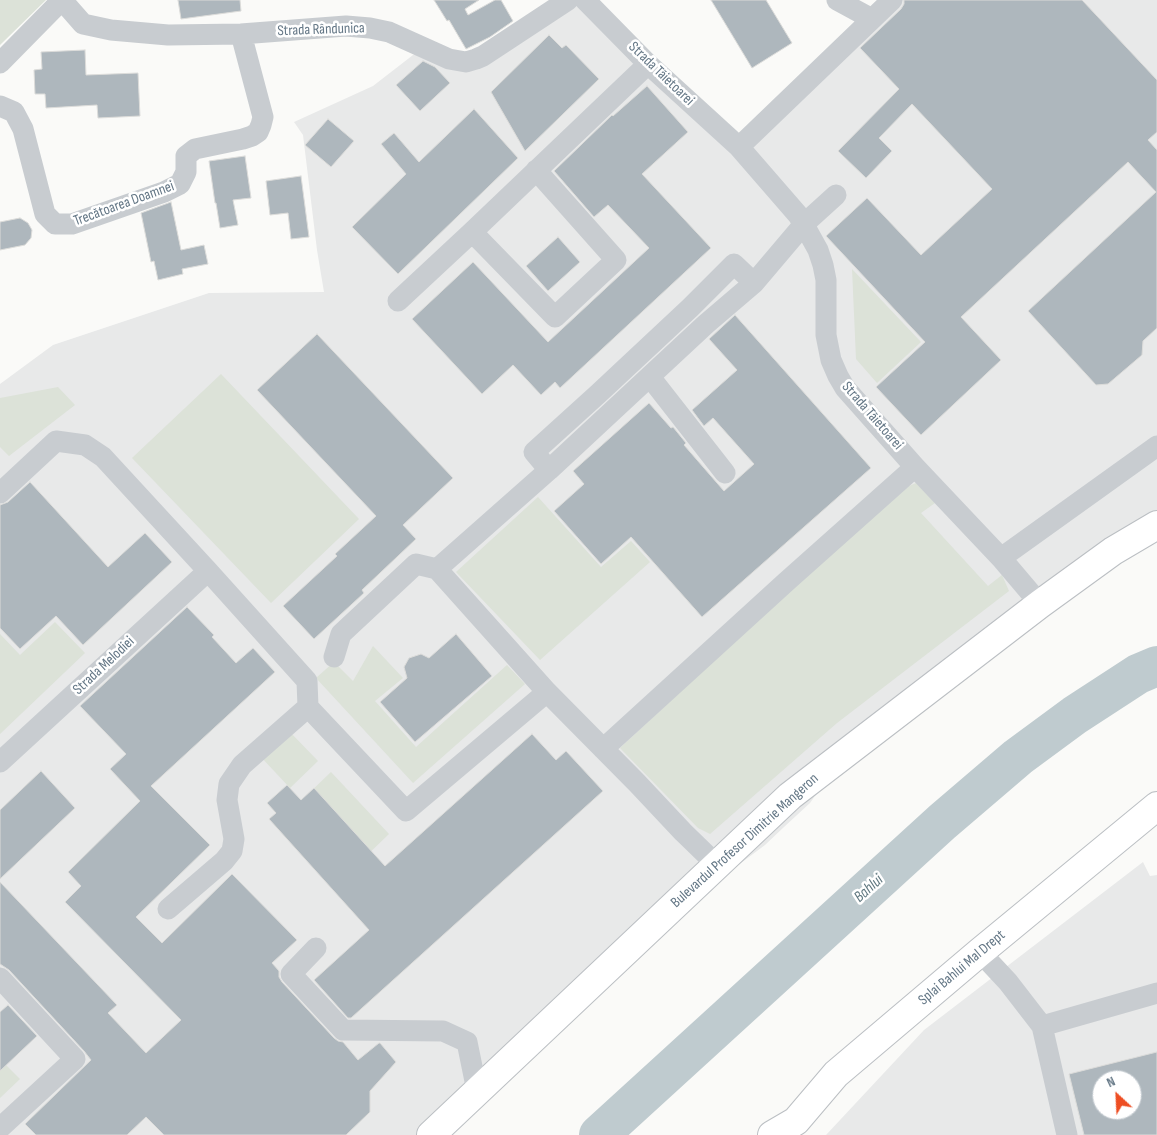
<!DOCTYPE html>
<meta charset="utf-8">
<style>
body{margin:0}
#map{position:relative;width:1157px;height:1135px;overflow:hidden;background:#fafaf8;font-family:"Sofia Sans Condensed",sans-serif}
canvas{display:block}
.north{position:absolute;left:1092px;top:1070px;width:50px;height:50px;box-sizing:border-box;background:#fff;border:1px solid #c1c8ce;border-radius:50%;rotate:335deg;font-size:14px;font-weight:700;line-height:20px;text-align:center;color:#637685}
.north::after{content:'';display:block;margin:auto;width:18px;height:22px;background:#ee4e23;clip-path:polygon(50% 0,100% 100%,50% 72%,0 100%)}
</style>
<div id="map">
<canvas width="1157" height="1135"></canvas>
<div class="north">N</div>
</div>
<script>
const ctx = document.querySelector('canvas').getContext('2d');
ctx.lineJoin = 'round';
function fill(path, color) { ctx.fillStyle = color; ctx.fill(path, 'evenodd'); }
const poly = rows => new Path2D(rows.map(r => 'M' + r).join(''));
function stroke(path, color, width, dash) { ctx.strokeStyle = color; ctx.lineWidth = width; ctx.lineCap = dash ? 'butt' : 'round'; ctx.setLineDash(dash || []); ctx.stroke(path); }
function drawText(font, color, halo, rows, align = 'center') {
  ctx.font = font + ' "Sofia Sans Condensed",sans-serif'; ctx.lineWidth = 5; ctx.setLineDash([]); ctx.textBaseline = 'middle'; ctx.strokeStyle = halo; ctx.fillStyle = color; for (const [text, x, y, turn = 0] of rows) {
    ctx.save(); ctx.translate(x, y); ctx.rotate((+turn || 0) * Math.PI / 180); ctx.textAlign = isNaN(turn) ? turn : align; if (halo) ctx.strokeText(text, 0, 0); ctx.fillText(text, 0, 0); ctx.restore();
  }
}
const built = poly([
 [585,0,739,147,888,0,1157,0,1157,518,844,755,810,803,784,827,765,845,725,875,431,1135,0,1135,0,384,53,345,209,293,324,292,317,250,303,135,294,122,373,86,413,55,423,50,449,60],
 [1143,862,1150,876,1157,875,1157,1135,826,1135,924,1030],
 [1102,1080,1132,1080,1132,1110,1102,1110]
]);
const green = poly([
 [0,0,46,0,0,45],
 [852,269,921,342,877,383,856,359],
 [221,374,359,519,271,603,132,458],
 [58,387,75,405,9,456,0,447,0,398],
 [916,483,935,503,921,513,988,586,1002,575,1009,591,837,723,710,834,698,828,620,748,780,599,909,486],
 [538,497,601,567,631,541,650,562,540,660,456,572],
 [55,622,85,653,0,734,0,634,20,655],
 [373,646,403,678,375,701,416,747,507,665,525,684,413,783,316,678,334,662,353,681],
 [288,730,318,761,290,788,260,756],
 [331,772,389,834,363,859,305,797],
 [6,1065,20,1079,0,1098,0,1071]
]);
const river = poly([
 [599,1135,942,822,1018,757,1075,715,1138,674,1157,666]
]);
const building = poly([
 [178,0,240,0,241,11,181,19,178,0],
 [434,0,479,0,465,9,468,15,495,0,501,0,513,21,490,37,466,49,449,20,447,21,434,0],
 [711,0,766,0,792,43,752,68,711,0],
 [904,0,1082,0,1157,80,1157,132,1148,140,1157,150,1157,328,1143,341,1142,355,1108,384,1096,385,1028,311,1156,192,1128,162,961,317,1001,360,921,435,876,387,925,342,826,236,867,198,921,255,992,189,912,104,879,138,892,151,866,178,838,151,899,89,860,48,901,9,904,4,904,0],
 [549,35,562,48,566,45,599,79,525,151,491,92,549,35],
 [85,50,86,75,138,73,140,116,98,118,97,105,46,108,45,94,35,94,34,70,42,69,41,52,85,50],
 [423,61,435,67,450,83,420,111,396,85,423,61],
 [647,86,688,132,642,174,711,248,560,388,555,382,541,395,513,365,482,394,412,319,473,262,548,342,649,248,608,205,594,217,554,171,612,115,613,116,647,86],
 [474,109,518,158,398,274,352,227,406,174,381,144,394,133,419,162,474,109],
 [328,119,354,141,331,167,305,145,328,119],
 [245,156,251,198,233,200,238,225,220,228,216,203,215,203,209,161,245,156],
 [301,176,309,237,291,239,288,213,270,215,266,181,301,176],
 [171,202,181,250,204,245,208,264,182,269,183,274,158,280,154,261,151,262,141,213,171,202],
 [20,218,28,223,32,230,31,238,25,245,0,250,0,222,20,218],
 [558,237,580,262,548,291,526,266,558,237],
 [735,315,871,468,702,617,631,537,601,564,554,511,584,484,573,471,649,403,671,428,673,427,686,443,684,445,724,491,754,464,713,418,704,426,692,410,737,370,709,339,735,315],
 [317,334,453,478,403,525,416,539,362,590,364,593,314,639,283,606,337,556,335,554,376,516,257,390,317,334],
 [30,482,108,567,145,533,172,562,83,645,56,616,20,649,0,628,0,505,8,502,30,482],
 [187,607,214,635,212,637,236,663,253,648,275,672,151,786,210,845,136,917,162,943,232,874,297,940,272,963,279,971,279,977,282,982,334,1038,338,1041,343,1042,358,1060,379,1043,380,1043,396,1062,370,1091,370,1112,346,1135,164,1135,146,1117,127,1135,36,1135,25,1124,91,1060,84,1051,9,970,0,964,0,882,117,1005,108,1013,146,1053,181,1020,65,902,81,886,68,872,140,801,110,769,126,754,80,706,187,607],
 [456,634,492,676,415,742,380,702,407,678,404,667,409,658,421,654,429,658,456,634],
 [532,734,556,760,566,751,603,791,351,1018,348,1018,314,980,369,930,269,819,276,813,267,803,287,785,301,800,314,788,385,866,532,734],
 [41,771,75,808,0,879,0,810,41,771],
 [8,1005,37,1036,0,1071,0,1012,8,1005],
 [1157,1052,1157,1135,1084,1135,1069,1074,1157,1052],
 [1102,1080,1132,1080,1132,1110,1102,1110,1102,1080]
]);
const minor = poly([
 [62,0,83,24,111,30,168,35,241,34,346,26,370,28,389,32,449,59,466,62,476,59,483,56,568,0],
 [585,0,648,64,739,147,798,215,808,232,818,250,823,265,826,280,826,335,831,360,838,376,845,388,915,467,1001,558,1040,604],
 [837,0,872,19],
 [0,63,62,0],
 [0,106,14,112,23,129,45,214,55,224,72,224,164,192,180,184,186,172,186,156,195,149,243,139,252,136,258,132,261,125,263,117,241,34],
 [739,147,892,0],
 [471,233,479,239,555,317,616,260,536,170],
 [398,301,471,233,648,64],
 [650,377,725,473],
 [549,470,534,452,598,394,690,308,734,264,754,283],
 [0,493,56,441,85,445,103,457,208,571,307,681,308,707,406,811,547,692],
 [1001,558,1157,446],
 [334,657,341,634,416,564,437,569],
 [603,749,786,582,915,467],
 [0,762,208,571],
 [717,865,683,832,637,783,547,692,437,569,549,470,706,324,754,283,804,224,836,195],
 [168,909,224,861,232,851,234,839,227,800,229,784,242,765,308,707],
 [316,948,291,974,343,1030,443,1031,467,1042,477,1091],
 [980,952,1008,982,1042,1026,1067,1135],
 [0,978,75,1059,0,1128],
 [1042,1026,1157,993]
]);
const major = poly([
 [431,1135,790,796,1040,604,1113,551,1157,525],
 [772,1135,796,1121,836,1074,980,952,1157,806]
]);
const streetNames = [
 ["Strada Rândunica",321,30,-2],
 ["Strada Tăietoarei",661,74,44],
 ["Trecătoarea Doamnei",124,204,-20],
 ["Strada Tăietoarei",872,416,49],
 ["Strada Melodiei",104,666,-43],
 ["Bulevardul Profesor Dimitrie Mangeron",745,841,-42],
 ["Splai Bahlui Mal Drept",962,968,-40]
];
const waterNames = [
 ["Bahlui",869,889,-42]
];
fill(built, '#e8e9e9');
fill(green, '#dce2d8');
stroke(river, '#bfcbcf', 40);
fill(building, '#aeb7bd');
stroke(building, '#dcdcda', 1);
stroke(major, '#bbbfc3', 30);
stroke(minor, '#c8ccd0', 21);
stroke(major, '#fff', 28);
drawText('15px', '#637685', '#fff', streetNames);
drawText('italic 16px', '#5e767e', '#fff', waterNames);
</script>
